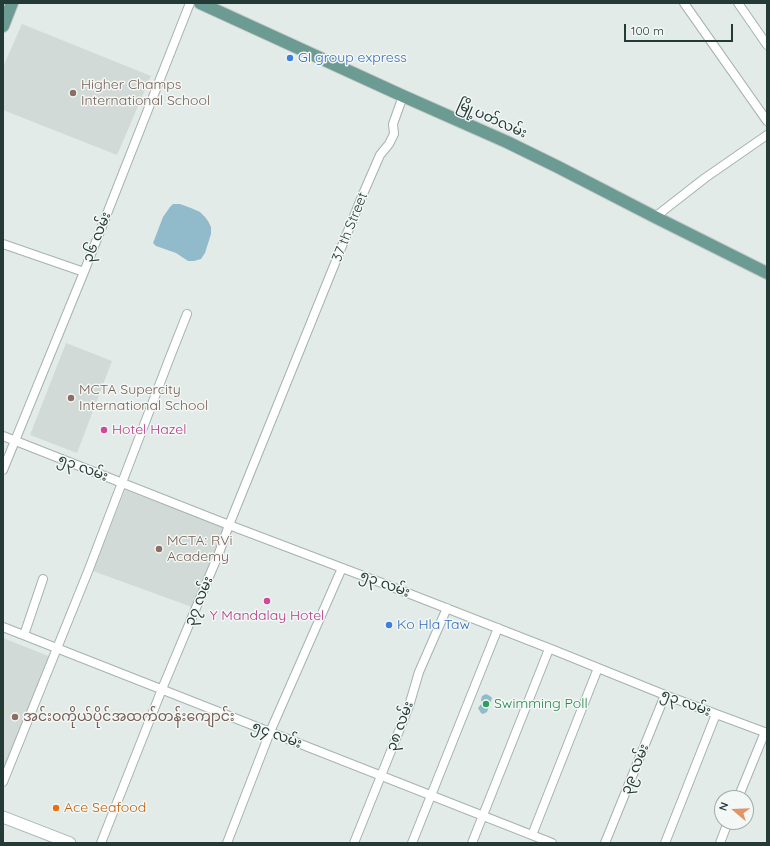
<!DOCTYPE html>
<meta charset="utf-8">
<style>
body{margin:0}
#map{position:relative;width:770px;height:846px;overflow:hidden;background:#e2ebe8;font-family:Quicksand,sans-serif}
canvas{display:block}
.frame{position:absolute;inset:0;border:4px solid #243a36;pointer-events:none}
.north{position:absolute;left:714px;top:790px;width:40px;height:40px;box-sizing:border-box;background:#f3f8f6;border:1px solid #a0aca9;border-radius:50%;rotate:289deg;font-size:11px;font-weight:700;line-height:16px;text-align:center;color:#243a36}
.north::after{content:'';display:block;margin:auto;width:14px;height:18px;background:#e29469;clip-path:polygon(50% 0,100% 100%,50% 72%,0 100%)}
.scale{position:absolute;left:624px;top:24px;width:109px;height:18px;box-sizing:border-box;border:2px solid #243a36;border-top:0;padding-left:5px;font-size:12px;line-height:14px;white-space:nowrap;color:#243a36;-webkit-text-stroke:3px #f3f8f6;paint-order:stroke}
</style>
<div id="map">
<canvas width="770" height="846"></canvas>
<div class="frame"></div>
<div class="north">N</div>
<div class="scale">100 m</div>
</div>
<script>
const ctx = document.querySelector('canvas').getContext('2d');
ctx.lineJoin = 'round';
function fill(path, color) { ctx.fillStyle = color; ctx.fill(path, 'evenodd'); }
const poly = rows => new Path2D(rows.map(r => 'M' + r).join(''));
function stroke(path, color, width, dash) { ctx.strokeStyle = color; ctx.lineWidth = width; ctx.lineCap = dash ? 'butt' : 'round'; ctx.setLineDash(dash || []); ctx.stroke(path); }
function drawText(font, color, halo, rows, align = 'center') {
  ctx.font = font + ' Quicksand,"Noto Sans Myanmar",sans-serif'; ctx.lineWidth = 3; ctx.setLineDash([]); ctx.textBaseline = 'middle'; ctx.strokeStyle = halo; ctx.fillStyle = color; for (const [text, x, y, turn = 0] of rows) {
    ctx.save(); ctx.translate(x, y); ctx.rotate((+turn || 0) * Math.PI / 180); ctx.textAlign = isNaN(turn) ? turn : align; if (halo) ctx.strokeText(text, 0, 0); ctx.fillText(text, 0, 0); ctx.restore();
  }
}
const built = poly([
 [22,24,151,76,117,155,3,110,3,67],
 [66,343,112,361,77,453,30,435],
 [125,490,224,527,192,607,93,571],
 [3,638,51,657,3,777]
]);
const water = poly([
 [173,204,180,204,191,208,200,212,205,217,208,221,211,227,211,234,205,253,201,259,194,261,188,261,176,253,156,246,153,243,163,217,170,207],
 [486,694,490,696,492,698,487,712,483,714,481,713,478,708,482,703,481,700,482,696]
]);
const minor = poly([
 [684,3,767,121],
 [738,3,767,45],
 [655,217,705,178,767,135],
 [3,244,84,272],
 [3,436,229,525,387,585,556,651,665,695,767,733],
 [3,470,84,272,190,3],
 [3,627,552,843],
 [24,635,43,579],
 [3,782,89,569,170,357,187,314],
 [738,798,763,737,767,736],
 [532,835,598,668],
 [101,843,162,689,219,553,229,525,363,194,380,155,389,144,394,134,393,124,403,96],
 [227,843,270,732,342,568],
 [354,843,409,706,419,672,447,608],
 [412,843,498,628],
 [472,843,549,649],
 [605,843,665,695],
 [665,843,716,714],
 [720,843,728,822]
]);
const secondary = poly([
 [3,817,70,843]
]);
const primary = poly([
 [200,3,403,96,507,142,558,167,655,217,767,273],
 [3,26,12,3]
]);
const markers = [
 [290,58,4,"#3f7fe0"],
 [73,93,4,"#8d6e63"],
 [71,398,4,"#8d6e63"],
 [104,430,4,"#d1479c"],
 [159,549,4,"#8d6e63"],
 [267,601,4,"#d1479c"],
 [389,625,4,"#3f7fe0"],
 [486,704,4,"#2e9e5b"],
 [15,717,4,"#8d6e63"],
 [56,808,4,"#e8710a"]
];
const shopNames = [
 ["GI group express",298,58],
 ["Ko Hla Taw",397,625]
];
const educationNames = [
 ["Higher Champs",81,85],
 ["International School",81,101],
 ["MCTA Supercity",79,390],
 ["International School",79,406],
 ["MCTA: RVi",167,541],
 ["Academy",167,557],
 ["အင်းဝကိုယ်ပိုင်အထက်တန်းကျောင်း",23,717]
];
const streetNames = [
 ["မြို့ပတ်လမ်း",492,119,24],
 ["37 th Street",350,227,-68],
 ["၃၆ လမ်း",97,237,-68],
 ["၅၃ လမ်း",83,468,21],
 ["၅၃ လမ်း",385,584,21],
 ["၃၇ လမ်း",199,601,-67],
 ["၅၃ လမ်း",686,703,21],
 ["၃၈ လမ်း",400,726,-69],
 ["၅၄ လမ်း",277,735,21],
 ["၃၉ လမ်း",635,769,-68]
];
const hotelNames = [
 ["Hotel Hazel",112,430],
 ["Y Mandalay Hotel",267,616,"center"]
];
const leisureNames = [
 ["Swimming Poll",494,704]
];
const foodNames = [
 ["Ace Seafood",64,808]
];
fill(built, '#d1dad7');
fill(water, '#91bbca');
stroke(minor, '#a5b2af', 10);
stroke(secondary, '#a2b5b0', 13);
stroke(primary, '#c2c8c7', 14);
stroke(minor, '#fff', 8);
stroke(secondary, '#fff', 11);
stroke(primary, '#6c9b94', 12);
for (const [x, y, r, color] of markers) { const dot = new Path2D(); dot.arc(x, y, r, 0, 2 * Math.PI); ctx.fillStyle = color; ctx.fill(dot); stroke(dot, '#f3f8f6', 1.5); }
drawText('14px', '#366cbe', '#f3f8f6', shopNames, 'left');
drawText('14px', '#785e54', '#f3f8f6', educationNames, 'left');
drawText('14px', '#243a36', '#f3f8f6', streetNames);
drawText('14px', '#b23c85', '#f3f8f6', hotelNames, 'left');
drawText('14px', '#27864d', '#f3f8f6', leisureNames, 'left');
drawText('14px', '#c56008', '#f3f8f6', foodNames, 'left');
</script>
